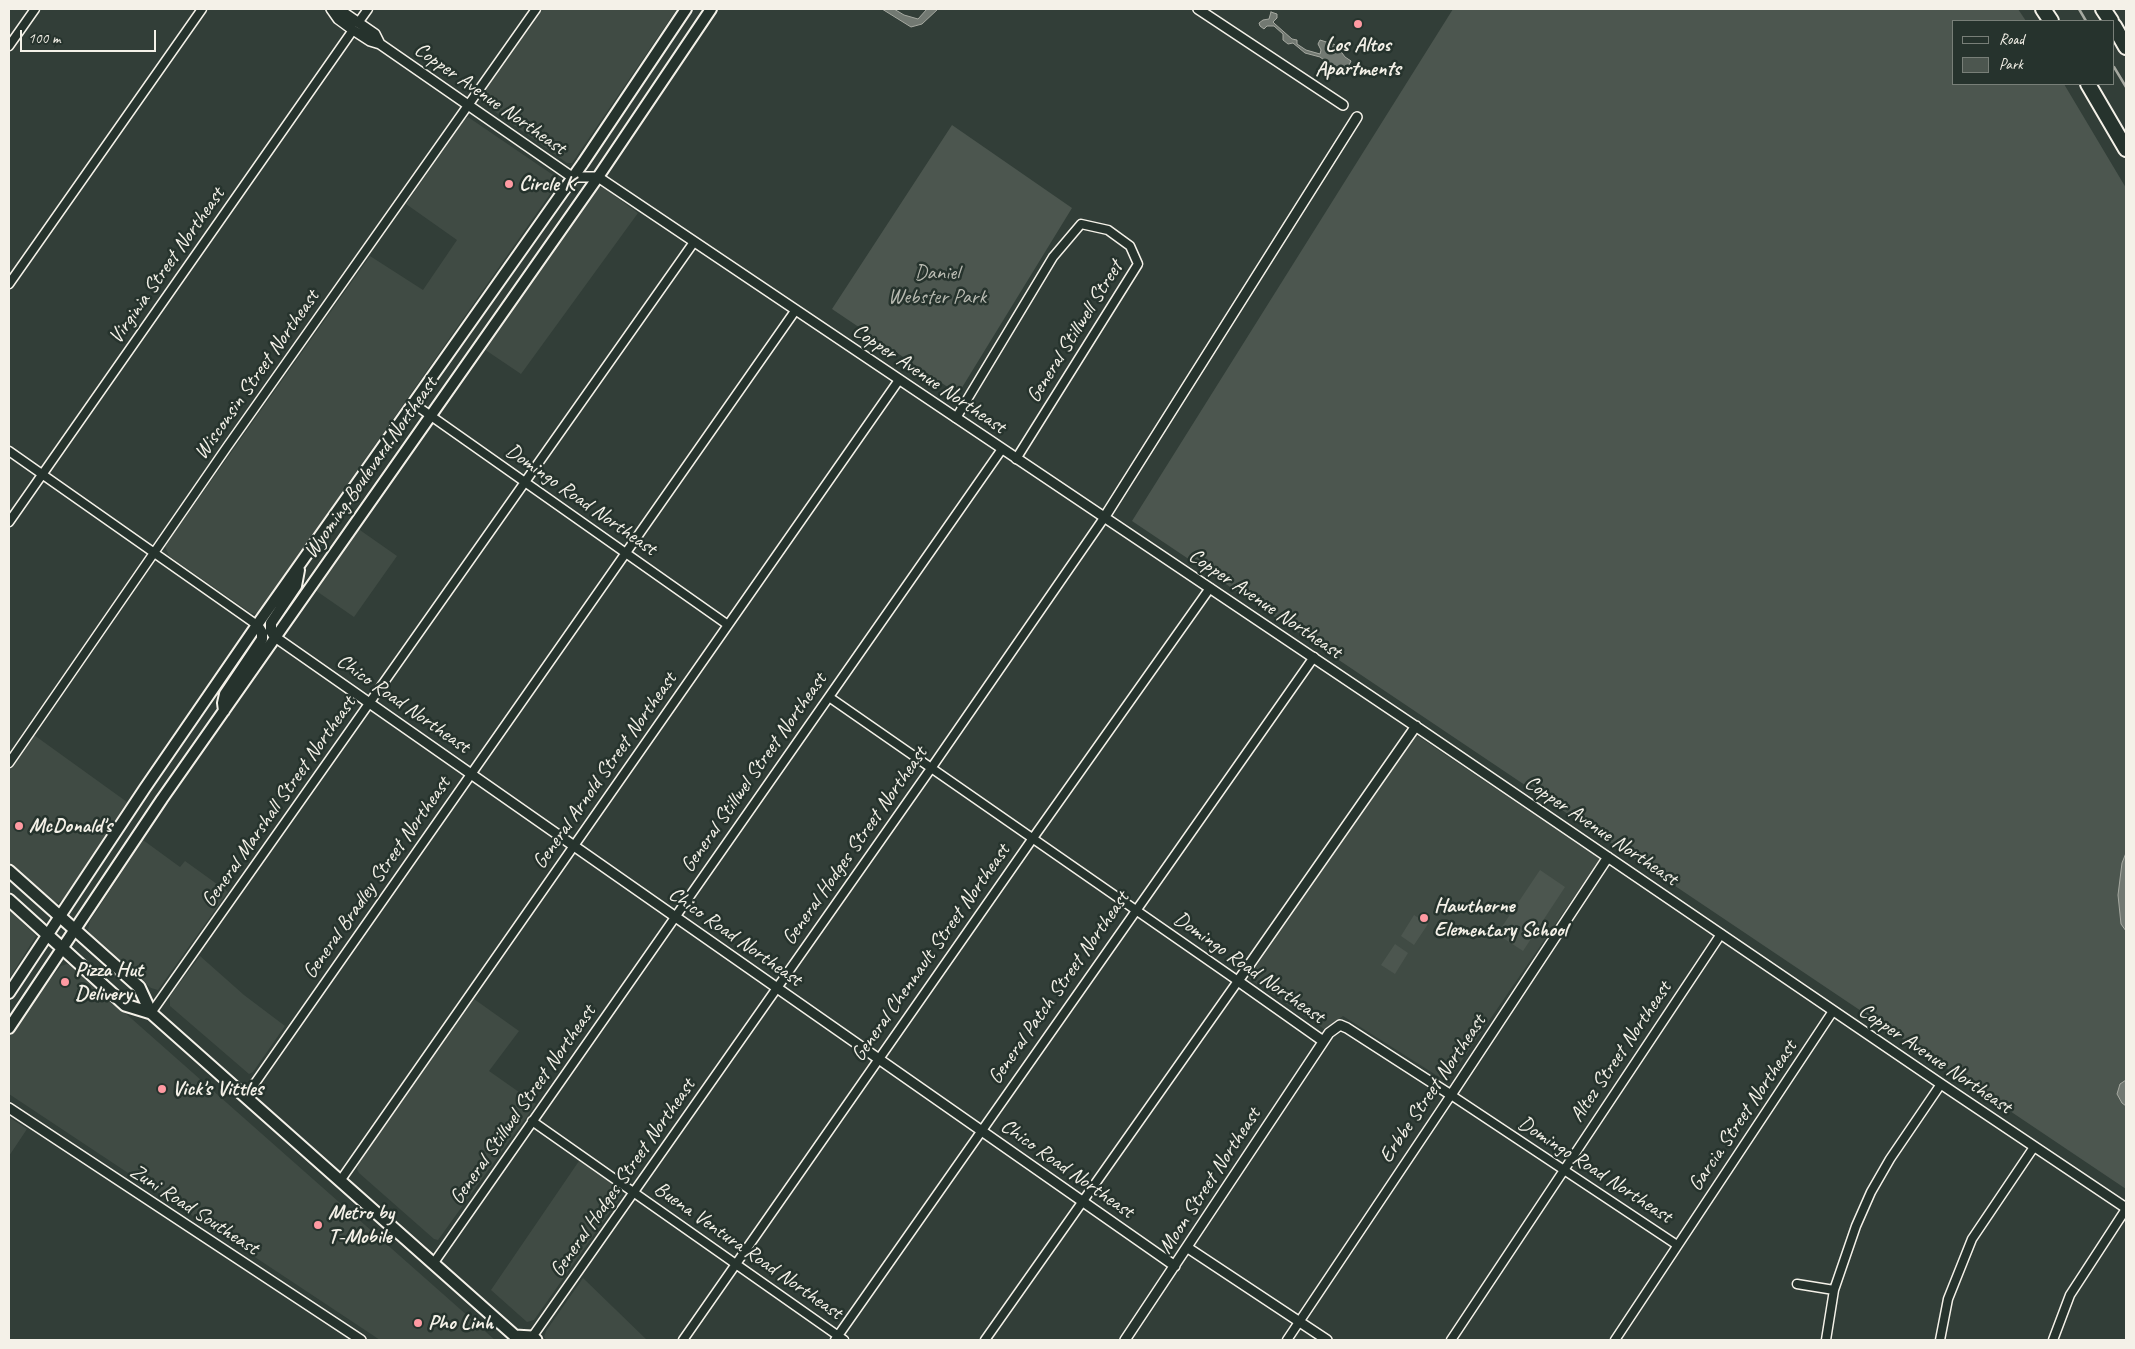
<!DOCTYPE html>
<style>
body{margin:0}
#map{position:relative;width:2135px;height:1349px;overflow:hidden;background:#323e38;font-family:Caveat,sans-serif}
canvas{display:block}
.frame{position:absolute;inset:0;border:10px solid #f4f1e8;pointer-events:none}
.legend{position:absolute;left:1952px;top:20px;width:162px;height:65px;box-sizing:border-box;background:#26332d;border:1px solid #787f78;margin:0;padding:6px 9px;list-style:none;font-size:15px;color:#f4f1e8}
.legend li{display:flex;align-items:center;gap:10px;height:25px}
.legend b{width:25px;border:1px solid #787f78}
.scale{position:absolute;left:20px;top:30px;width:136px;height:22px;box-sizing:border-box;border:2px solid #f4f1e8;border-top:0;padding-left:6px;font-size:15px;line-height:18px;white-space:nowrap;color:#f4f1e8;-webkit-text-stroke:4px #26332d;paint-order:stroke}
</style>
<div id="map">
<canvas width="2135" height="1349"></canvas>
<div class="frame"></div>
<ul class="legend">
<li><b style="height:6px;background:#26332d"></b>Road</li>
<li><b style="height:14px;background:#4c564f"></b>Park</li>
</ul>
<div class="scale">100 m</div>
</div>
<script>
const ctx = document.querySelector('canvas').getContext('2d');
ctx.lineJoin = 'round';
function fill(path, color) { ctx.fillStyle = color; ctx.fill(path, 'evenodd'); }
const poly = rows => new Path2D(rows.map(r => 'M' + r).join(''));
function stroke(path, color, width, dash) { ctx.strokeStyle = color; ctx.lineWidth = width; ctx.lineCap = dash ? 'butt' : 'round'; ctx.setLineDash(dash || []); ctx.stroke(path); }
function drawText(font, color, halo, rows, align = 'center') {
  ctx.font = font + ' Caveat,sans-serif'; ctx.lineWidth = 5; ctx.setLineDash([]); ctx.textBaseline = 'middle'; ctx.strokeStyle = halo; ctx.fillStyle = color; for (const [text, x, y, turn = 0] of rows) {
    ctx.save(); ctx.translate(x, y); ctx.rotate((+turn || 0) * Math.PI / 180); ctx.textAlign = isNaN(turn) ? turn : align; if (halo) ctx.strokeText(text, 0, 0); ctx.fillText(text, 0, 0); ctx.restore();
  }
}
const built = poly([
 [543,9,677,9,572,163,567,163,480,101,481,96],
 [468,117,556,177,558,180,557,184,269,597,257,613,255,614,251,613,169,556,165,546,370,256,423,290,457,240,406,204,464,120],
 [599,187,604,188,638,213,521,374,484,349],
 [357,528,397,556,354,617,315,590],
 [34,735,127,802,64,899,58,903,54,902,9,863,9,771],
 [1416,735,1600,859,1447,1082,1343,1016,1324,1029,1248,978],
 [143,840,180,867,185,861,228,892,158,990,151,988,90,935,88,930,90,921],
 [9,909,36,936,9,979],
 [200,956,244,995,285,1026,253,1072,249,1074,170,1006,170,996],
 [67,964,72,966,495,1340,380,1340,9,1094,9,1037,46,984,61,966],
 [474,999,519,1031,489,1071,536,1104,438,1240,434,1239,359,1173,357,1169,359,1163],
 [9,1117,27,1129,9,1156],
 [579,1161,619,1188,622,1195,534,1320,527,1322,491,1290],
 [583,1278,647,1340,547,1340,544,1337,546,1331]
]);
const green = poly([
 [1453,9,2018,9,2026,21,1954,21,1954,84,2064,84,2126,188,2126,1189,1132,521],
 [952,125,1072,208,958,394,832,309],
 [1540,870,1565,887,1523,951,1497,934],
 [1414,915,1428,924,1414,945,1401,936],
 [1395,944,1408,953,1395,974,1381,965]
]);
const water = poly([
 [882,9,894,9,904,15,918,19,927,9,938,9,922,24,911,27,882,9],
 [1271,12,1277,14,1277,18,1273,22,1275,24,1292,39,1297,40,1297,44,1306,50,1320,54,1321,50,1318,44,1320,40,1336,45,1345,57,1351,61,1348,67,1332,66,1320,57,1305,53,1293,43,1288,44,1283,40,1283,34,1274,26,1267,26,1264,29,1260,26,1259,23,1263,20,1269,19,1271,12],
 [2126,853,2126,931,2121,924,2118,895,2122,863,2126,853],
 [2126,1080,2126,1106,2122,1103,2117,1094,2120,1084,2126,1080]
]);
const stream = poly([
 [2079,9,2086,21],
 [2114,67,2126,87]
]);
const minor = poly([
 [358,23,368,9],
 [9,46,35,9],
 [9,284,202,9],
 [414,404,728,625],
 [956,418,1053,257,1081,224,1108,230,1130,246,1138,264,1016,459],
 [9,451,257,625],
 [9,522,353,30],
 [829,697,1238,981,985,1340],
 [9,763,227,447,536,9],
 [151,1013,694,242],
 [246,1096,795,311],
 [532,1121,844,1340],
 [340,1181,899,380],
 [433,1264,1002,449],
 [1797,1284,1834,1290],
 [530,1340,932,767,1104,518],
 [683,1340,1033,838,1210,588],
 [835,1340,1314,657],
 [1287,1340,1451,1095,1677,1245],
 [1451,1340,1721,934],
 [1615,1340,1833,1011],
 [1826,1340,1834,1290,1856,1226,1871,1192,1890,1159,1941,1084],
 [1940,1340,1948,1299,1972,1239,2034,1147],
 [2053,1340,2070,1295,2126,1209]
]);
const tertiary = poly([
 [331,9,338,19,353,30,370,41,380,44,572,177,598,177,1424,732,1941,1084,2126,1208],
 [331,9,343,12,375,34,380,44],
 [1198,9,1343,105],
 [1104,518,1357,117],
 [275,637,1175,1266],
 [1323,1041,1238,981,1416,726],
 [9,1108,361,1340],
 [1188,1248,1327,1340],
 [1125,1340,1329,1033,1340,1025,1347,1028,1451,1095,1608,857]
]);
const secondary = poly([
 [275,637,271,631,271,623,296,586,299,570],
 [224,711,223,703,225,694,262,639,262,633,257,625],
 [9,993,145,788,257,625,583,163,686,9],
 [9,1028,162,799,598,177,711,9]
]);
const primary = poly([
 [9,871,139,987,151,1013],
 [9,900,125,1005,151,1013,515,1336,516,1340],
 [515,1336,532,1337,536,1340]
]);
const motorway = poly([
 [2043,9,2051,21],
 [2103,9,2111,21],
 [2114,26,2126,47],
 [2088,84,2126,149]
]);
const markers = [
 [1358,24,5,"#ff9aa2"],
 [509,184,5,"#ff9aa2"],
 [19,826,5,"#ff9aa2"],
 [1424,918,5,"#ff9aa2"],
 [65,982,5,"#ff9aa2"],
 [162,1089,5,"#ff9aa2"],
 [318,1225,5,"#ff9aa2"],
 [418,1323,5,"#ff9aa2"]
];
const poiNames = [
 ["Los Altos",1358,45,"center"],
 ["Apartments",1358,69,"center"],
 ["Circle K",519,184],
 ["McDonald's",29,826],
 ["Hawthorne",1434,906],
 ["Elementary School",1434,930],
 ["Pizza Hut",75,970],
 ["Delivery",75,994],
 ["Vick's Vittles",172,1089],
 ["Metro by",328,1213],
 ["T-Mobile",328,1237],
 ["Pho Linh",428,1323]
];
const streetNames = [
 ["Copper Avenue Northeast",490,99,35],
 ["Virginia Street Northeast",167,266,-55],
 ["General Stillwell Street",1075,332,-58],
 ["Wisconsin Street Northeast",257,375,-55],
 ["Copper Avenue Northeast",929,379,34],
 ["Wyoming Boulevard Northeast",371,468,-55],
 ["Domingo Road Northeast",581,500,35],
 ["Copper Avenue Northeast",1265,604,34],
 ["Chico Road Northeast",403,704,35],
 ["General Arnold Street Northeast",605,771,-55],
 ["General Stillwel Street Northeast",754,773,-55],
 ["General Marshall Street Northeast",279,802,-55],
 ["Copper Avenue Northeast",1601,831,34],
 ["General Hodges Street Northeast",855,846,-55],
 ["General Bradley Street Northeast",377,878,-55],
 ["Chico Road Northeast",735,937,35],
 ["General Chennault Street Northeast",931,953,-55],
 ["Domingo Road Northeast",1249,968,35],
 ["General Patch Street Northeast",1059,988,-55],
 ["Altez Street Northeast",1621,1052,-56],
 ["Copper Avenue Northeast",1935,1059,34],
 ["Erbbe Street Northeast",1433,1089,-56],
 ["General Stillwel Street Northeast",523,1105,-55],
 ["Garcia Street Northeast",1743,1116,-56],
 ["Chico Road Northeast",1067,1169,35],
 ["Domingo Road Northeast",1595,1170,33],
 ["General Hodges Street Northeast",623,1178,-55],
 ["Moon Street Northeast",1210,1181,-57],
 ["Zuni Road Southeast",194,1210,33],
 ["Buena Ventura Road Northeast",748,1251,35]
];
const parkNames = [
 ["Daniel",937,273],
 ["Webster Park",937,297]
];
fill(built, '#404b44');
fill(green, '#4c564f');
fill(water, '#727972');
stroke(water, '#a6a9a1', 1);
stroke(stream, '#a6a9a1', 2.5);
stroke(minor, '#f4f1e8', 11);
stroke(tertiary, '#f4f1e8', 12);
stroke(secondary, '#f4f1e8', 14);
stroke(primary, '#f4f1e8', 15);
stroke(motorway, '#f4f1e8', 18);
stroke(minor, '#26332d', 8);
stroke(tertiary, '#26332d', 9);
stroke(secondary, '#26332d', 10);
stroke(primary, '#26332d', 11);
stroke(motorway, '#26332d', 14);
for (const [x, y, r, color] of markers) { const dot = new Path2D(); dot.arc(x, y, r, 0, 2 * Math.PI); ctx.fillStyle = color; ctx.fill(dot); stroke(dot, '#26332d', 2); }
drawText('bold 21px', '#f4f1e8', '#26332d', poiNames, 'left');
drawText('21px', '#f4f1e8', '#26332d', streetNames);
drawText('21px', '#b9bbb2', '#26332d', parkNames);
</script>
